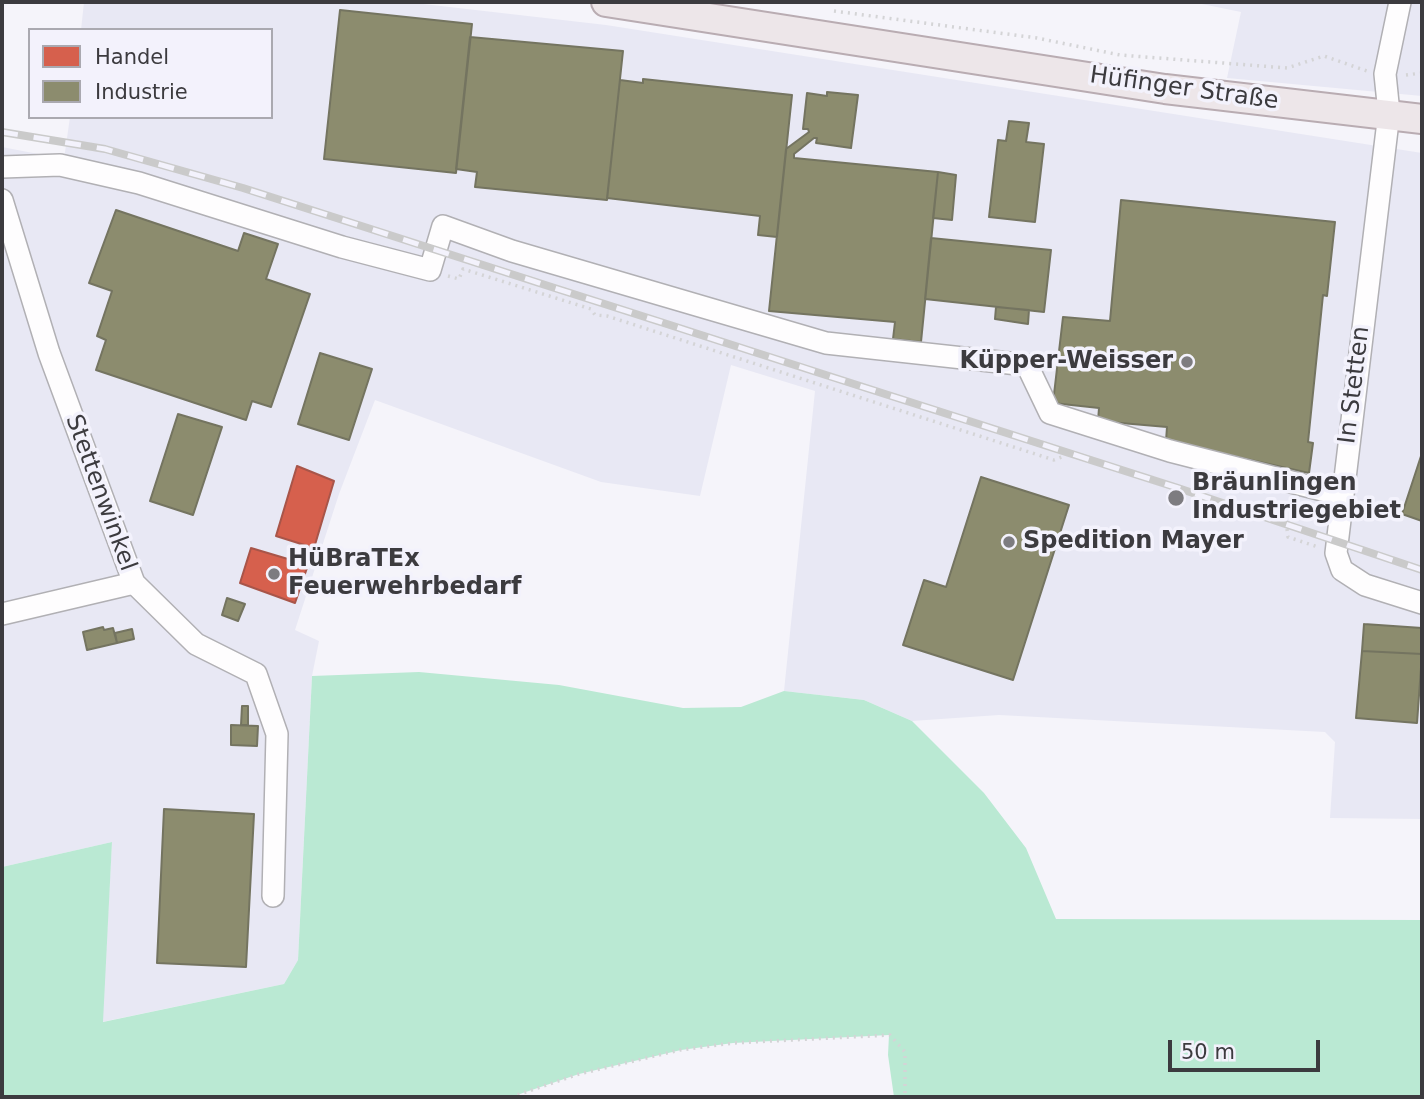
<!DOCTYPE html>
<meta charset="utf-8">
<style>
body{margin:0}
#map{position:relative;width:1424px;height:1099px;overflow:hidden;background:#f5f4fa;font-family:"DejaVu Sans",sans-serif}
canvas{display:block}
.frame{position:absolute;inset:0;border:4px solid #3c3b3f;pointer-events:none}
.legend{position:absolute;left:28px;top:28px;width:245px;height:91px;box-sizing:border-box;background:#f3f2fc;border:2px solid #aaa9b0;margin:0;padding:9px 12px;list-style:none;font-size:21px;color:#3c3b3f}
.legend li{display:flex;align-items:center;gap:14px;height:35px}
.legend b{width:35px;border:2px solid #aaa9b0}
.scale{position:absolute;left:1168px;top:1040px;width:152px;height:32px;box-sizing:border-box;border:4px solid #3c3b3f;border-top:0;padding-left:9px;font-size:21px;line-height:24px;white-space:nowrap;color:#3c3b3f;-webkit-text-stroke:5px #f3f2fc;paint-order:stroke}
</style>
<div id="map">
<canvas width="1424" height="1099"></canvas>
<div class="frame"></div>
<ul class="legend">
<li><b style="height:19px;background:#d6604d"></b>Handel</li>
<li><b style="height:19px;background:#8c8c6e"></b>Industrie</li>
</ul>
<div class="scale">50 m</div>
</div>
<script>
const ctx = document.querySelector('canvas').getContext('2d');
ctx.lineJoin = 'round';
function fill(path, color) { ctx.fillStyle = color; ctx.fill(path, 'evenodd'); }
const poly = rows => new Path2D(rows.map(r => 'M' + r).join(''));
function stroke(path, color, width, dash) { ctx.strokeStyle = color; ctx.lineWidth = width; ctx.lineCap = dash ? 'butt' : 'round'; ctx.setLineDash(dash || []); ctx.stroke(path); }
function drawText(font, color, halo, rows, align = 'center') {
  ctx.font = font + ' "DejaVu Sans",sans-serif'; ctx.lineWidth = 7; ctx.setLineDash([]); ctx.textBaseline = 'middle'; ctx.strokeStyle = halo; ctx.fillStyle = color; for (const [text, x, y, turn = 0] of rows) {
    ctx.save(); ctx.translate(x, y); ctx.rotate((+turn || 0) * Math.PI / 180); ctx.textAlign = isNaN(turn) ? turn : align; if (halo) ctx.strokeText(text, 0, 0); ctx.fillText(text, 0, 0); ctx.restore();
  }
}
const built = poly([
 [84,2,406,2,606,25,1422,153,1422,819,1330,818,1335,742,1325,732,999,715,912,721,864,700,784,691,815,391,731,365,700,496,601,482,375,400,339,494,295,630,319,641,312,676,298,960,284,984,102,1022,112,842,2,867,2,147,64,159,70,117,271,117,271,30,81,30],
 [1192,2,1422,2,1422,96,1227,78,1241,12]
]);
const green = poly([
 [419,672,559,685,683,708,741,707,784,691,864,700,912,721,984,793,1026,848,1056,919,1422,920,1422,1097,894,1097,888,1055,889,1035,733,1043,681,1050,579,1074,511,1097,2,1097,2,867,112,842,103,1022,284,984,298,960,312,676]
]);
const shops = poly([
 [297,466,334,481,314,548,276,536,297,466],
 [251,548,308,565,295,603,240,583,251,548]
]);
const industry = poly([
 [340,10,472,24,456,173,324,159,340,10],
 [470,37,623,51,607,200,475,187,477,172,456,169,470,37],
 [643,79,792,95,777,237,758,235,760,216,607,198,620,80,643,83,643,79],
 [827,92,858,95,851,148,816,143,817,138,814,138,794,154,794,158,938,172,921,342,893,339,895,322,769,311,786,149,809,132,808,129,803,129,807,93,827,96,827,92],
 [1009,121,1029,123,1026,142,1044,144,1035,222,989,217,998,140,1006,141,1009,121],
 [938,172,956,175,952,220,933,218,938,172],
 [1121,200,1335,222,1327,296,1323,295,1308,442,1313,443,1309,473,1166,441,1167,427,1098,421,1099,408,1053,403,1063,317,1110,321,1121,200],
 [116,210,238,251,244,233,278,244,266,279,310,294,271,407,252,401,246,420,96,370,106,340,97,336,112,291,89,283,116,210],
 [931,238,1051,250,1044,312,925,299,931,238],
 [996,307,1029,310,1028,324,995,319,996,307],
 [320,353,372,369,349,440,298,424,320,353],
 [178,414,222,427,193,515,150,501,178,414],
 [1422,453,1422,521,1402,514,1422,453],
 [981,477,1069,505,1013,680,903,645,924,580,946,587,981,477],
 [227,598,245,604,238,621,222,615,227,598],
 [1364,624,1422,628,1422,654,1362,651,1364,624],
 [103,627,104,630,113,628,117,643,87,650,83,632,103,627],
 [132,629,134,639,117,643,115,633,132,629],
 [1362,651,1422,654,1417,723,1356,718,1362,651],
 [242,706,248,706,248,725,241,725,242,706],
 [231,725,258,726,257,746,231,745,231,725],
 [164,809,254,814,246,967,157,963,164,809]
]);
const path = poly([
 [834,11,1037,38,1120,55,1287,68,1324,56,1367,71],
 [1406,75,1422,73],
 [448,276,459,279,463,269,591,309,595,315,607,316,1054,460,1064,456],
 [1287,529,1288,537,1318,547],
 [511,1097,579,1074,680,1050,733,1043,890,1035,905,1052,905,1097]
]);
const minor = poly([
 [1400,2,1385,74,1389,113,1336,553,1342,570,1365,585,1422,603],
 [2,167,60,165,139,183,342,247,430,270,443,226,512,251,826,343,1027,365,1050,413,1170,451,1342,495],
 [2,200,49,353,134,583,196,644,256,674,277,734,273,896],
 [2,614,134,583]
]);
const major = poly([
 [606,2,1165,89,1422,119]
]);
const rail = poly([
 [2,132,105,149,243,188,1178,488,1422,570]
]);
const markers = [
 [1187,362,7,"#7d7c80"],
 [1176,498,9,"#7d7c80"],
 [1009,542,7,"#7d7c80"],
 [274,574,7,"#7d7c80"]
];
const streetNames = [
 ["Hüfinger Straße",1184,89,8],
 ["In Stetten",1355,385,-83],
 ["Stettenwinkel",100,493,70]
];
const poiNames = [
 ["Küpper-Weisser",1173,362,"right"],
 ["Bräunlingen",1192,484],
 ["Industriegebiet",1192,512],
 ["Spedition Mayer",1023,542],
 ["HüBraTEx",288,560],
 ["Feuerwehrbedarf",288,588]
];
fill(built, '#e8e8f4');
fill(green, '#bae9d3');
fill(shops, '#d6604d');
stroke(shops, '#a85549', 2);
fill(industry, '#8c8c6e');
stroke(industry, '#747460', 2);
stroke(minor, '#b1b0b4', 24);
stroke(major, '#b9acb2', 32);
stroke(path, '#d4d4d6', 3.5, [2, 5]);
stroke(minor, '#fefdfe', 21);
stroke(major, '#ede6e9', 28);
stroke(rail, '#cacaca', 8);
stroke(rail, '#f3f2fc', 5, [16]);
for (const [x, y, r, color] of markers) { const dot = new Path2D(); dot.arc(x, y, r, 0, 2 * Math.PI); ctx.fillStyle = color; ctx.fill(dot); stroke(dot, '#f3f2fc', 2.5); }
drawText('24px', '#3c3b3f', '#f3f2fc', streetNames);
drawText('bold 24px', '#3c3b3f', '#f3f2fc', poiNames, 'left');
</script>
